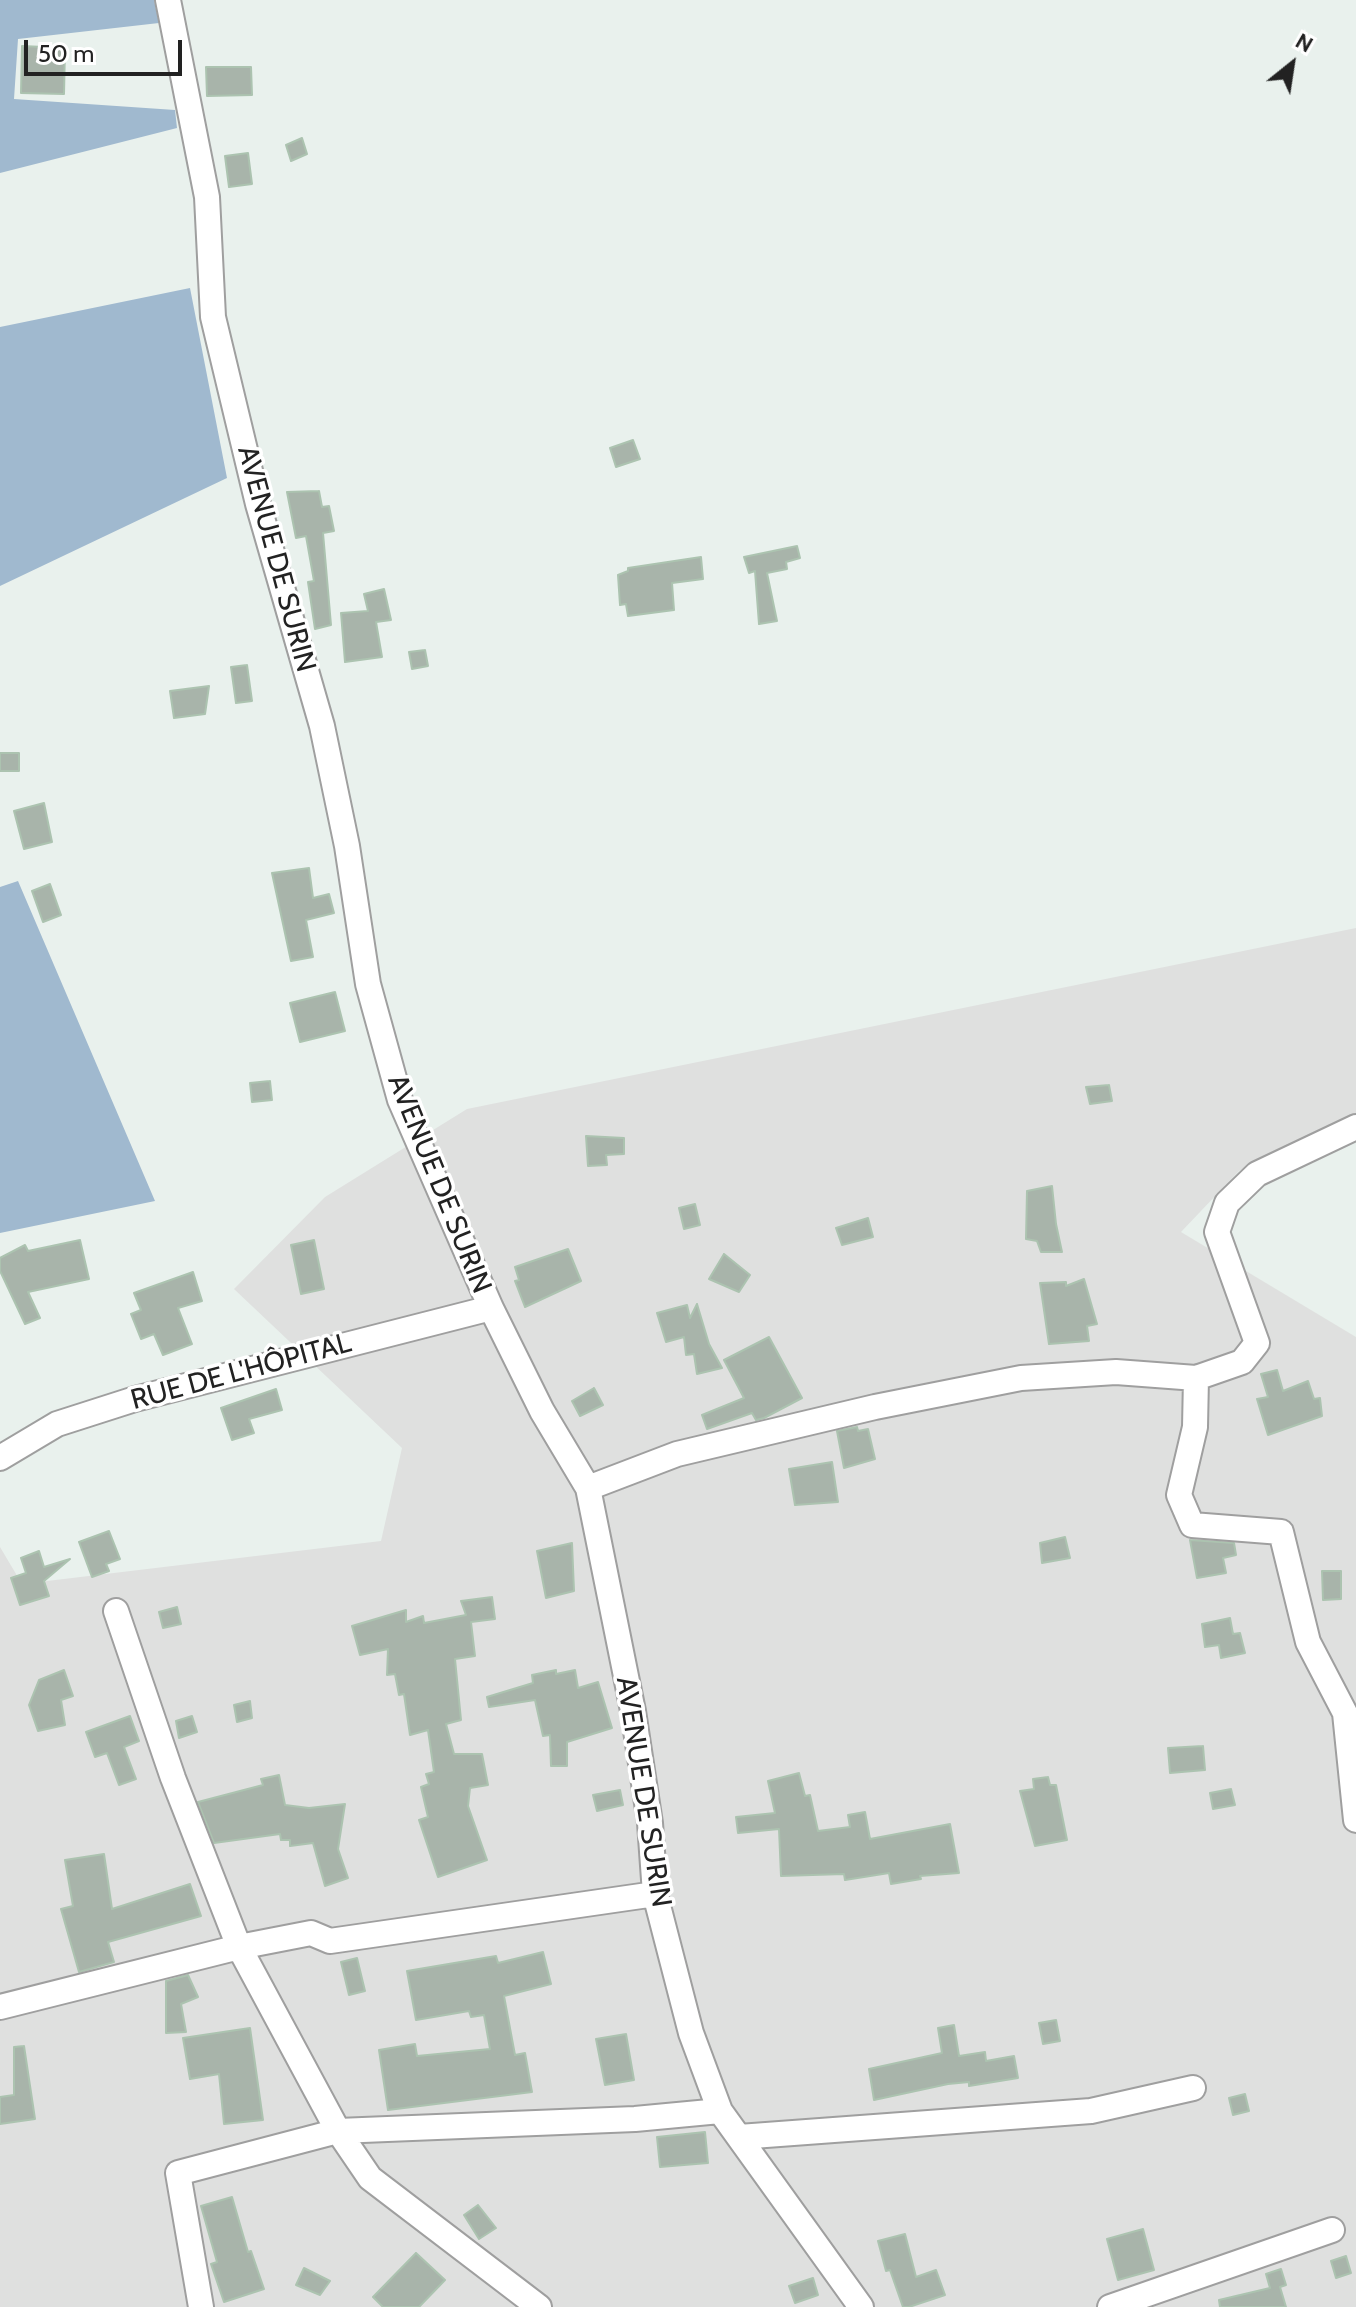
<!DOCTYPE html>
<meta charset="utf-8">
<style>
body{margin:0}
#map{position:relative;width:1356px;height:2307px;overflow:hidden;background:#e9f1ed;font-family:Cabin,sans-serif}
canvas{display:block}
.north{position:absolute;left:1252px;top:24px;width:80px;height:80px;-webkit-text-stroke:6px #fff;paint-order:stroke;rotate:30deg;font-size:22px;font-weight:700;line-height:32px;text-align:center;color:#222}
.north::after{content:'';display:block;margin:auto;width:28px;height:36px;background:#222;clip-path:polygon(50% 0,100% 100%,50% 72%,0 100%)}
.scale{position:absolute;left:24px;top:40px;width:158px;height:36px;box-sizing:border-box;border:4px solid #222;border-top:0;padding-left:10px;font-size:24px;line-height:28px;white-space:nowrap;color:#222;-webkit-text-stroke:6px #fff;paint-order:stroke}
</style>
<div id="map">
<canvas width="1356" height="2307"></canvas>
<div class="north">N</div>
<div class="scale">50 m</div>
</div>
<script>
const ctx = document.querySelector('canvas').getContext('2d');
ctx.lineJoin = 'round';
function fill(path, color) { ctx.fillStyle = color; ctx.fill(path, 'evenodd'); }
const poly = rows => new Path2D(rows.map(r => 'M' + r).join(''));
function stroke(path, color, width, dash) { ctx.strokeStyle = color; ctx.lineWidth = width; ctx.lineCap = dash ? 'butt' : 'round'; ctx.setLineDash(dash || []); ctx.stroke(path); }
function drawText(font, color, halo, rows, align = 'center') {
  ctx.font = font + ' Cabin,sans-serif'; ctx.lineWidth = 7; ctx.setLineDash([]); ctx.textBaseline = 'middle'; ctx.strokeStyle = halo; ctx.fillStyle = color; for (const [text, x, y, turn = 0] of rows) {
    ctx.save(); ctx.translate(x, y); ctx.rotate((+turn || 0) * Math.PI / 180); ctx.textAlign = isNaN(turn) ? turn : align; if (halo) ctx.strokeText(text, 0, 0); ctx.fillText(text, 0, 0); ctx.restore();
  }
}
const residential = poly([
 [1356,928,1356,1115,1239,1171,1181,1232,1356,1337,1356,2307,0,2307,0,1547,22,1584,381,1541,402,1448,234,1289,325,1197,467,1109]
]);
const forest = poly([
 [0,0,154,0,159,23,18,39,14,99,175,110,177,128,0,173],
 [190,288,227,478,0,586,0,327],
 [18,881,155,1201,0,1233,0,887]
]);
const building = poly([
 [22,46,65,48,64,94,21,93,22,46],
 [206,67,251,67,252,95,207,96,206,67],
 [302,138,307,154,291,161,286,145,302,138],
 [248,153,252,184,229,187,225,156,248,153],
 [633,440,640,459,616,467,610,448,633,440],
 [319,491,322,507,329,506,334,531,323,533,331,625,315,629,308,582,314,581,306,536,296,538,287,492,319,491],
 [797,546,800,558,786,562,787,569,767,573,777,621,759,624,755,571,749,573,744,557,797,546],
 [701,557,703,579,672,583,674,610,628,616,626,604,620,605,618,575,628,571,628,568,701,557],
 [384,589,391,620,376,622,382,657,345,662,341,613,368,611,364,594,384,589],
 [425,650,428,666,412,669,409,652,425,650],
 [247,665,252,701,236,703,231,667,247,665],
 [209,686,205,714,174,718,170,691,209,686],
 [0,753,19,753,19,771,0,771,0,753],
 [44,803,52,842,24,849,14,811,44,803],
 [309,868,313,898,329,894,334,913,306,920,313,957,291,961,272,873,309,868],
 [50,884,61,915,43,922,32,891,50,884],
 [335,992,345,1031,300,1042,290,1003,335,992],
 [270,1081,272,1100,252,1102,250,1083,270,1081],
 [1109,1085,1112,1101,1090,1104,1086,1087,1109,1085],
 [586,1136,624,1138,624,1154,606,1155,607,1165,588,1166,586,1136],
 [1052,1186,1056,1224,1062,1252,1041,1252,1037,1241,1026,1239,1027,1191,1052,1186],
 [695,1204,700,1225,684,1229,679,1208,695,1204],
 [868,1218,873,1237,842,1245,836,1228,868,1218],
 [80,1240,89,1279,28,1292,40,1318,25,1324,0,1271,0,1258,25,1245,28,1251,80,1240],
 [314,1240,324,1289,301,1294,291,1245,314,1240],
 [568,1249,581,1281,525,1307,515,1281,519,1280,515,1267,568,1249],
 [724,1254,750,1275,739,1292,709,1279,724,1254],
 [193,1272,202,1301,178,1308,192,1344,163,1355,154,1334,141,1339,131,1314,141,1310,134,1293,193,1272],
 [1084,1279,1097,1324,1087,1326,1089,1341,1049,1344,1040,1283,1066,1282,1066,1286,1084,1279],
 [697,1304,709,1344,722,1368,697,1374,694,1354,686,1355,684,1337,666,1342,657,1313,687,1305,690,1318,697,1304],
 [769,1337,802,1398,764,1418,756,1420,752,1413,707,1429,702,1415,744,1398,724,1360,769,1337],
 [1277,1370,1283,1391,1308,1381,1314,1399,1320,1398,1322,1416,1268,1435,1257,1399,1268,1397,1261,1374,1277,1370],
 [594,1388,603,1405,580,1416,572,1401,594,1388],
 [276,1389,282,1410,249,1419,254,1433,232,1440,221,1408,276,1389],
 [857,1427,858,1431,868,1429,875,1459,844,1468,837,1431,857,1427],
 [832,1462,838,1502,795,1505,789,1469,832,1462],
 [109,1531,120,1559,106,1564,109,1571,92,1577,79,1542,109,1531],
 [1065,1537,1070,1558,1042,1563,1040,1543,1065,1537],
 [1190,1540,1234,1543,1236,1555,1223,1558,1226,1573,1197,1578,1190,1540],
 [572,1543,574,1591,546,1598,537,1551,572,1543],
 [39,1551,44,1567,70,1559,44,1581,49,1596,20,1605,11,1578,26,1573,21,1558,39,1551],
 [1322,1571,1341,1571,1341,1599,1323,1600,1322,1571],
 [492,1597,495,1619,471,1622,475,1656,455,1659,461,1720,446,1724,454,1754,482,1754,488,1785,470,1788,468,1806,487,1860,438,1877,419,1820,428,1817,421,1787,429,1784,426,1774,434,1772,428,1730,410,1735,404,1694,399,1695,395,1674,387,1675,388,1649,360,1655,352,1626,406,1610,406,1622,423,1616,424,1623,466,1615,461,1601,492,1597],
 [177,1607,181,1624,163,1628,159,1612,177,1607],
 [1230,1618,1233,1634,1240,1633,1245,1653,1221,1658,1219,1645,1205,1647,1202,1624,1230,1618],
 [64,1670,73,1696,61,1700,65,1725,38,1731,29,1705,39,1680,64,1670],
 [556,1670,556,1674,575,1670,578,1688,598,1682,612,1728,567,1742,567,1766,551,1766,550,1735,543,1736,535,1700,489,1707,487,1697,533,1683,532,1675,556,1670],
 [250,1701,252,1718,237,1722,234,1705,250,1701],
 [130,1716,139,1741,124,1747,136,1779,119,1785,107,1753,95,1757,86,1732,130,1716],
 [192,1716,197,1732,179,1738,176,1721,192,1716],
 [1203,1746,1205,1770,1170,1773,1168,1748,1203,1746],
 [799,1773,805,1796,810,1795,818,1831,850,1827,848,1815,865,1812,870,1839,950,1824,959,1873,920,1876,921,1879,891,1884,889,1873,845,1880,844,1874,781,1876,779,1829,738,1833,736,1817,775,1813,768,1781,799,1773],
 [279,1775,285,1805,309,1808,345,1804,338,1849,348,1878,325,1886,313,1843,290,1846,290,1840,281,1840,280,1834,214,1843,198,1802,263,1785,261,1779,279,1775],
 [1048,1777,1050,1785,1056,1785,1067,1840,1035,1846,1020,1791,1034,1789,1033,1779,1048,1777],
 [1231,1789,1235,1805,1213,1809,1210,1793,1231,1789],
 [620,1790,623,1805,597,1811,593,1795,620,1790],
 [104,1854,112,1909,190,1884,201,1916,108,1942,114,1962,79,1972,61,1909,73,1906,65,1860,104,1854],
 [543,1952,551,1984,504,1996,515,2055,525,2053,532,2092,388,2110,379,2050,415,2044,417,2056,490,2049,484,2015,471,2017,469,2011,416,2020,407,1971,496,1956,498,1963,543,1952],
 [357,1958,365,1991,349,1995,341,1962,357,1958],
 [188,1975,198,1997,181,2004,186,2032,166,2033,166,1981,188,1975],
 [1056,2020,1060,2041,1043,2044,1039,2023,1056,2020],
 [954,2025,959,2056,985,2052,986,2061,1014,2056,1018,2078,969,2086,969,2082,948,2084,874,2100,869,2069,942,2053,938,2028,954,2025],
 [250,2028,263,2120,224,2124,219,2074,190,2079,183,2038,250,2028],
 [626,2034,634,2080,605,2085,596,2039,626,2034],
 [24,2046,35,2119,0,2124,0,2097,14,2095,14,2047,24,2046],
 [1245,2094,1249,2111,1233,2115,1229,2098,1245,2094],
 [705,2132,708,2163,660,2167,657,2137,705,2132],
 [232,2197,248,2252,251,2251,264,2289,224,2302,211,2264,217,2262,201,2206,232,2197],
 [478,2205,496,2228,479,2239,464,2215,478,2205],
 [1143,2229,1154,2270,1118,2280,1107,2239,1143,2229],
 [905,2234,916,2277,936,2270,945,2295,909,2307,903,2307,890,2270,886,2271,878,2241,905,2234],
 [416,2253,445,2280,419,2307,383,2307,373,2297,416,2253],
 [1346,2256,1351,2273,1336,2278,1331,2261,1346,2256],
 [304,2268,330,2281,320,2295,296,2285,304,2268],
 [1281,2269,1286,2285,1280,2287,1286,2307,1220,2307,1219,2300,1270,2288,1266,2274,1281,2269],
 [813,2278,818,2295,795,2303,789,2286,813,2278]
]);
const minor = poly([
 [168,0,207,197,213,317,258,504,322,726,347,846,368,984,400,1100,491,1308,542,1411,588,1488,633,1711,650,1823,655,1894,691,2033,720,2111,861,2307],
 [1196,1378,1195,1427,1179,1495,1192,1525,1281,1532,1308,1642,1345,1713,1356,1820],
 [0,1458,57,1424,135,1399,491,1308],
 [588,1488,677,1454,875,1407,1021,1378,1116,1372,1196,1378,1242,1362,1257,1343,1217,1232,1227,1203,1257,1174,1356,1127],
 [116,1611,173,1778,239,1947,338,2131,370,2178,539,2307],
 [0,2007,239,1947,311,1933,330,1941,655,1894],
 [739,2137,1091,2111,1193,2088],
 [201,2307,178,2173,338,2131,635,2119,720,2111],
 [1110,2307,1332,2230]
]);
const streetNames = [
 ["AVENUE DE SURIN",276,559,75],
 ["AVENUE DE SURIN",439,1184,68],
 ["RUE DE L'HÔPITAL",241,1372,-15],
 ["AVENUE DE SURIN",643,1792,81]
];
fill(residential, '#dfe0df');
fill(forest, '#a0b9cf');
fill(building, '#a8b4aa');
stroke(building, '#acc3b0', 2);
stroke(minor, '#9f9f9f', 28);
stroke(minor, '#fff', 24);
drawText('28px', '#222', '#fff', streetNames);
</script>
